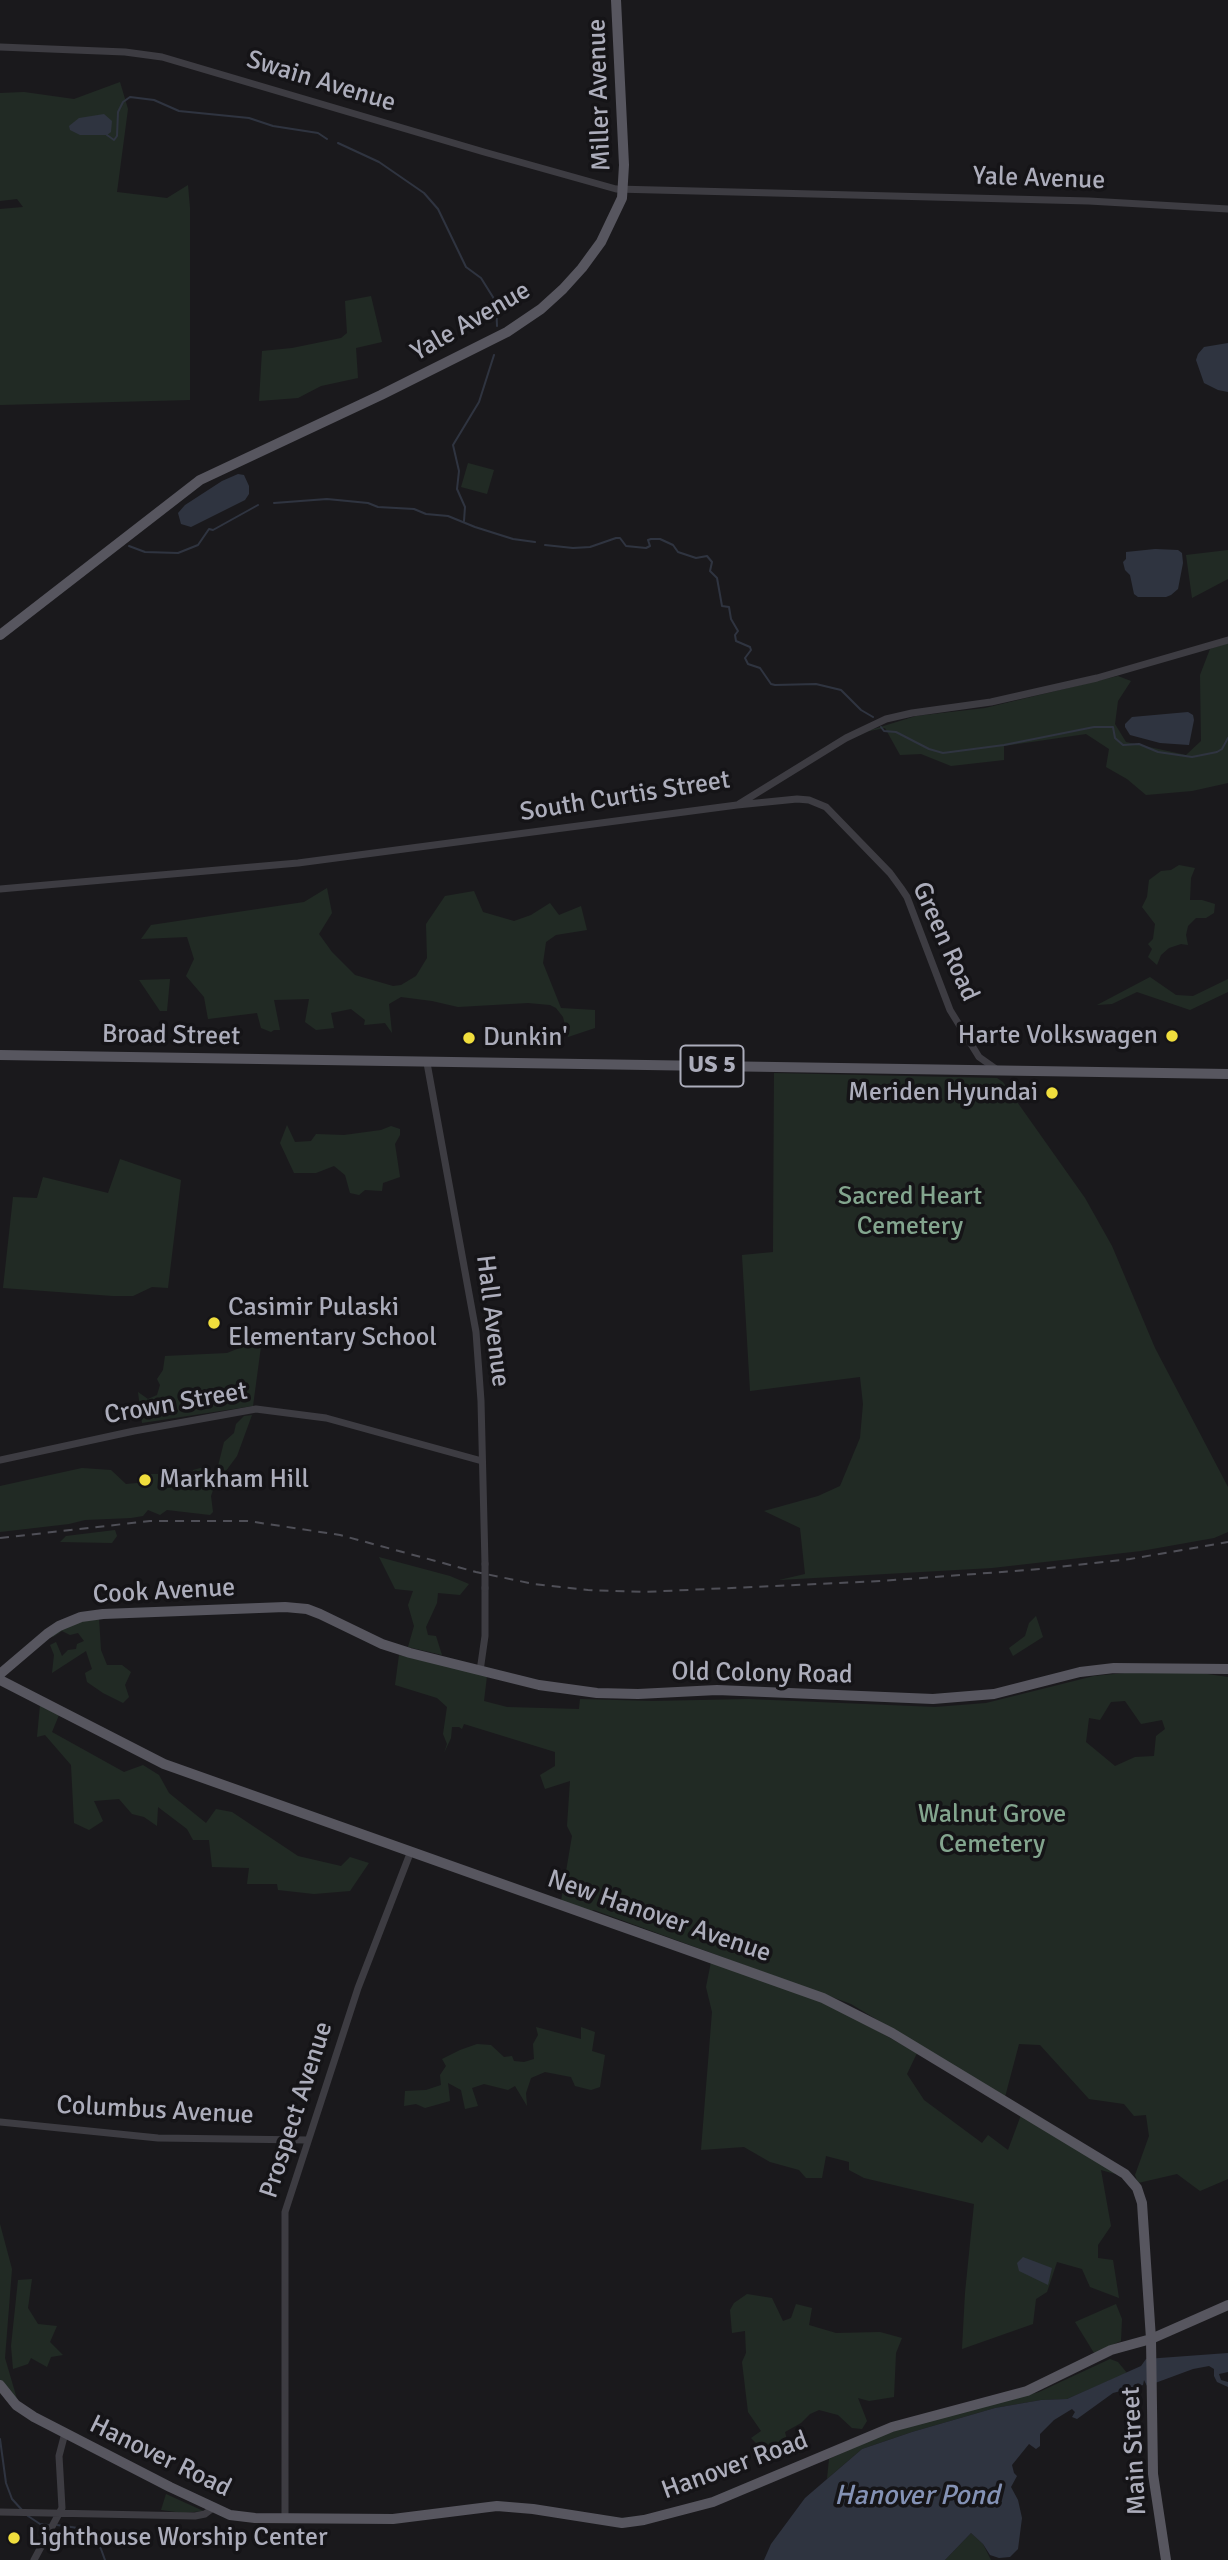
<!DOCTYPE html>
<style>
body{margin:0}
canvas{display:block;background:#1a191c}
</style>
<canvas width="1228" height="2560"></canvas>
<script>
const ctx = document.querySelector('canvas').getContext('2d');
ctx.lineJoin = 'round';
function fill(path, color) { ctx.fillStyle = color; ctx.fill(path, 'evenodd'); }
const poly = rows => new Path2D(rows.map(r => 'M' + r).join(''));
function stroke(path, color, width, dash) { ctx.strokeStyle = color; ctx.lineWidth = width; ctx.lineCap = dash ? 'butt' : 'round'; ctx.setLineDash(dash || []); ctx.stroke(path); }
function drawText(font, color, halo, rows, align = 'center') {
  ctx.font = font + ' Signika,sans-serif'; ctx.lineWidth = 7; ctx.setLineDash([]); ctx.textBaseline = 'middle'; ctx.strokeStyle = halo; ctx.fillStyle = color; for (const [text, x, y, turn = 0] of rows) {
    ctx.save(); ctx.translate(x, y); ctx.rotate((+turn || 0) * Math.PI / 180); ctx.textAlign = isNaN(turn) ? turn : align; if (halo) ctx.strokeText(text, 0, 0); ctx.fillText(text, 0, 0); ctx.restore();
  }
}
const green = poly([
 [120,82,128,109,117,192,167,198,188,185,190,208,190,400,0,405,0,209,23,207,17,199,0,201,0,93,24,92,74,99],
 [371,296,382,342,356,348,358,378,321,386,298,398,259,401,262,351,292,348,341,338,347,333,345,301],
 [468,463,494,470,487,494,461,487],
 [1228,550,1228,579,1192,598,1186,555],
 [1228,643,1228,783,1192,791,1146,795,1127,779,1106,767,1109,749,1086,734,1004,746,1004,760,951,766,921,754,900,755,885,728,864,732,916,716,985,708,1118,676,1131,681,1118,701,1115,724,1126,742,1186,755,1201,741,1200,675,1210,649],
 [1179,865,1195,868,1191,878,1190,900,1202,900,1215,904,1214,913,1206,918,1196,918,1188,926,1186,935,1188,945,1181,944,1169,948,1161,955,1157,965,1148,957,1152,949,1148,944,1153,939,1155,924,1142,907,1147,897,1149,880,1161,871,1171,870],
 [327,888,332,913,319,934,332,952,355,975,393,986,401,985,416,976,427,958,426,924,445,896,474,891,483,912,514,921,531,915,550,903,559,915,581,906,587,930,556,935,546,942,543,963,561,1008,595,1010,595,1028,568,1037,563,1017,556,1008,550,1005,528,1003,458,1007,432,1001,401,997,389,1004,392,1033,385,1023,364,1025,365,1020,351,1009,331,1013,334,1028,316,1030,305,1022,309,999,274,1000,280,1030,274,1030,271,1032,261,1028,257,1013,208,1019,204,997,186,976,194,959,187,937,141,939,151,925,304,902],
 [1150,977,1176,995,1193,996,1228,979,1228,992,1190,1010,1137,992,1112,1004,1097,1005],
 [170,979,167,1011,160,1011,139,980],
 [774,1073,997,1078,1003,1082,1085,1198,1112,1246,1155,1348,1228,1487,1228,1532,1214,1538,1141,1551,992,1568,779,1580,805,1574,800,1528,764,1511,818,1496,840,1486,860,1438,863,1404,860,1377,750,1391,742,1255,773,1252],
 [287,1125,295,1142,311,1141,316,1134,344,1135,381,1130,391,1126,400,1129,400,1135,395,1144,400,1177,383,1183,382,1191,365,1190,359,1195,350,1193,345,1175,334,1166,316,1173,294,1173,280,1143],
 [120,1159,181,1180,168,1288,152,1287,133,1296,113,1296,3,1288,13,1197,37,1198,43,1177,108,1193],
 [262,1339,253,1406,142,1423,138,1392,148,1399,157,1395,160,1385,157,1379,163,1370,165,1356,227,1353],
 [252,1415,237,1456,214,1487,211,1496,213,1512,210,1515,167,1510,160,1515,148,1510,143,1516,131,1518,85,1520,69,1524,0,1532,0,1486,82,1468,111,1470,126,1484,148,1482,148,1474,158,1474,159,1488,172,1487,194,1477,193,1470,204,1467,203,1477,217,1470,224,1442,234,1433,236,1424,244,1416],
 [115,1530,117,1536,112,1543,60,1542,66,1536],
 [379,1557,450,1576,469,1584,460,1595,438,1593,437,1603,426,1627,428,1635,436,1636,442,1655,408,1647,414,1626,408,1605,413,1591,395,1589],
 [1036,1616,1043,1637,1013,1656,1009,1648,1025,1636,1029,1623],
 [99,1618,101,1650,107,1665,122,1665,131,1672,125,1685,129,1697,123,1703,103,1693,87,1682,85,1673,92,1669,86,1651,52,1673,54,1655,50,1645,56,1642,62,1656,68,1650,76,1649,77,1644,84,1641,78,1633,70,1635,62,1631,53,1637,51,1634,80,1621],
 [399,1655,487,1676,484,1701,507,1707,579,1709,580,1699,653,1701,748,1699,935,1707,986,1703,1094,1676,1135,1672,1200,1673,1228,1677,1228,2179,1200,2191,1177,2174,1138,2183,1135,2175,1149,2136,1146,2115,1134,2116,1124,2104,1089,2099,1040,2045,1019,2044,1005,2097,851,2004,594,1910,591,1911,561,1901,572,1836,567,1826,570,1781,545,1789,540,1775,555,1766,555,1752,464,1724,462,1729,459,1727,452,1727,451,1738,444,1753,447,1744,443,1734,447,1707,437,1698,395,1685],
 [1125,1701,1141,1724,1162,1720,1165,1729,1156,1736,1154,1756,1135,1757,1115,1766,1086,1742,1089,1718,1100,1720,1111,1702],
 [40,1705,59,1715,52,1732,124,1772,143,1765,159,1775,169,1793,206,1823,216,1809,232,1812,298,1856,341,1866,350,1857,369,1863,350,1891,314,1894,278,1890,277,1884,247,1884,249,1868,212,1867,209,1840,193,1840,187,1829,158,1807,157,1826,144,1817,132,1814,119,1799,94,1801,103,1821,89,1830,74,1823,71,1765,45,1735,37,1737],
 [711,1962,824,2001,917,2053,907,2074,924,2100,982,2143,988,2135,1008,2150,1021,2115,1113,2169,1115,2174,1101,2170,1111,2226,1098,2245,1098,2258,1113,2260,1119,2298,1090,2287,1082,2269,1057,2262,1047,2292,1036,2299,1033,2324,962,2349,965,2293,974,2204,864,2178,849,2170,849,2162,826,2156,822,2178,806,2178,799,2170,770,2162,744,2147,701,2150,712,2012,706,1987],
 [536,2027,581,2039,581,2027,595,2032,592,2051,605,2055,600,2087,591,2090,575,2086,571,2077,545,2072,531,2078,526,2093,527,2106,515,2086,508,2090,484,2084,472,2088,478,2106,465,2109,461,2090,448,2083,450,2101,425,2108,416,2104,404,2106,405,2091,426,2090,441,2085,440,2075,446,2066,442,2059,460,2050,477,2044,491,2045,504,2057,512,2056,514,2061,524,2062,534,2059,533,2044,538,2035],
 [0,2224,12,2269,5,2358,17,2399,3,2387,0,2380],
 [32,2279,28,2308,38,2324,57,2326,50,2342,63,2355,51,2357,47,2367,31,2358,28,2364,13,2369,11,2346,18,2280],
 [747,2294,772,2298,783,2321,791,2318,796,2304,812,2308,809,2325,836,2333,880,2332,902,2338,896,2353,894,2397,869,2401,858,2398,867,2421,862,2429,852,2428,838,2415,819,2410,810,2414,801,2423,785,2432,787,2440,760,2454,752,2452,751,2449,756,2443,751,2438,761,2431,748,2412,742,2362,746,2353,745,2331,732,2333,730,2310,734,2303],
 [1116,2304,1122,2319,1121,2341,1094,2353,1075,2322],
 [1110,2359,1118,2362,1127,2373,1067,2399,1041,2400,995,2408,912,2432,862,2449,827,2479,829,2459,879,2436,932,2420,1039,2392],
 [166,2494,199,2509,203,2511,183,2513,161,2510],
 [971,2533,983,2544,991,2560,945,2560]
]);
const water = poly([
 [104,114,112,121,111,132,107,135,80,135,70,130,69,126,79,118],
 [1228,343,1228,392,1218,390,1204,383,1196,360,1198,354,1204,347],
 [238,474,244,475,249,486,249,494,245,500,191,527,181,524,178,513,185,505,222,481],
 [1155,549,1178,550,1182,553,1183,563,1178,589,1171,595,1166,597,1138,597,1134,594,1130,575,1125,570,1123,562,1126,559,1126,552],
 [1188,712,1193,715,1194,720,1189,745,1160,743,1130,735,1125,727,1125,724,1132,717],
 [1023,2257,1052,2268,1048,2285,1019,2271,1017,2263],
 [1228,2353,1228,2372,1219,2374,1221,2380,1228,2382,1228,2387,1217,2382,1214,2376,1214,2369,1209,2366,1193,2369,1147,2386,1144,2380,1143,2385,1113,2393,1077,2419,1072,2417,1075,2412,1072,2409,1054,2420,1040,2434,1040,2446,1036,2449,1029,2444,1012,2465,1014,2473,1017,2476,1011,2487,1018,2500,1022,2518,1018,2549,1010,2557,999,2558,990,2555,983,2544,971,2533,945,2560,764,2560,771,2544,805,2498,862,2449,912,2432,995,2408,1041,2400,1067,2399,1141,2366,1146,2359]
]);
const stream = poly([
 [107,135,114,140,117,136,118,112,123,102,130,97,154,100,179,111,249,118,273,126,318,133,327,139],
 [338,143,379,162,424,193,438,209,466,267,481,278,496,302,497,326],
 [274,503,327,499,368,503,378,507,414,509,426,514,448,516,475,527,513,539,535,542],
 [464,521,465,507,457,489,459,471,453,445,479,402,494,355],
 [545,545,573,548,590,547,616,538,620,538,626,546,646,548,650,546,648,540,651,539,660,539,673,545,678,552,696,558,707,556,712,562,710,571,717,578,722,606,729,607,731,619,738,631,735,635,736,641,750,647,751,650,745,658,748,664,760,668,771,684,775,685,816,684,841,690,861,710,873,717],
 [129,546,145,552,178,553,198,545,209,529,213,530,258,505],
 [881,727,884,731,896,732,929,749,943,753,1004,745,1094,727,1113,727,1115,738,1123,745,1139,744,1158,752,1192,757,1217,752,1222,749,1228,738],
 [0,2439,6,2483,12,2499,22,2510],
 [28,2516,40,2524,48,2525],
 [57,2525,78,2528,91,2533,101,2549,105,2560]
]);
const minor = poly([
 [0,47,125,52,162,57,484,152,616,189,1089,201,1228,209],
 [739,804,846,738,886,719,912,713,991,702,1097,678,1228,640],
 [0,889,298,863,737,805,797,799,809,800,826,807,890,873,901,888,907,897,950,1010,979,1057,996,1069],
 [427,1063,476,1332,481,1401,485,1564],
 [0,1460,134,1431,256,1409,326,1418,482,1461],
 [480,1671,485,1636,485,1588],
 [0,2122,158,2138,308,2140],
 [0,2512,195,2516,205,2514,213,2508],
 [285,2519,285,2212,358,1988,411,1851],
 [34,2560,62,2508,59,2456,65,2433]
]);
const major = poly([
 [0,635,200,480,381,395,507,332,541,309,563,289,582,268,601,242,622,198,624,165,616,0],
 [0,1055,1228,1074],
 [0,1674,47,1634,59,1626,81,1617,103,1614,285,1607,307,1609,320,1614,382,1644,410,1653,539,1685,597,1693,638,1694,717,1690,933,1699,994,1694,1080,1672,1114,1668,1228,1669],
 [0,1680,164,1764,823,1998,892,2033,1125,2174,1137,2188,1142,2203,1151,2339,1153,2474,1166,2560],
 [0,2385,16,2405,34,2417,170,2487,230,2515,255,2518,393,2519,497,2506,533,2509,622,2523,644,2520,713,2502,892,2427,1027,2391,1111,2350,1151,2339,1228,2305]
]);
const rail = poly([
 [0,1538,150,1521,248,1521,340,1535,476,1572,534,1584,588,1590,644,1592,881,1581,1041,1569,1130,1559,1228,1542]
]);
const minorBridge = poly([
 [485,1564,485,1588]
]);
const markers = [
 [1172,1036,7,"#f0de3d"],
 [469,1038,7,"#f0de3d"],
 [1052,1093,7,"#f0de3d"],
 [214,1323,7,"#f0de3d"],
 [145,1480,7,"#f0de3d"],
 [14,2538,7,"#f0de3d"]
];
const shields = [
 [712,1066,63]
];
const shieldNames = [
 ["US 5",712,1066]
];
const streetNames = [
 ["Swain Avenue",321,82,17],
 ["Miller Avenue",600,95,-92],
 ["Yale Avenue",1039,179,2],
 ["Yale Avenue",471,322,-30],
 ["South Curtis Street",625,797,-9],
 ["Green Road",945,942,66],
 ["Broad Street",171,1036,1],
 ["Hall Avenue",492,1321,83],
 ["Crown Street",176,1404,-10],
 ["Cook Avenue",164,1592,-3],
 ["Old Colony Road",762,1674,1],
 ["New Hanover Avenue",659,1917,19],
 ["Prospect Avenue",297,2110,-72],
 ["Columbus Avenue",155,2111,3],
 ["Main Street",1135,2451,-93],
 ["Hanover Road",160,2457,26],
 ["Hanover Road",735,2466,-20]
];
const poiNames = [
 ["Harte Volkswagen",1158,1036,"right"],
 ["Dunkin'",483,1038],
 ["Meriden Hyundai",1038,1093,"right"],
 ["Casimir Pulaski",228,1308],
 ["Elementary School",228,1338],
 ["Markham Hill",159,1480],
 ["Lighthouse Worship Center",28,2538]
];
const parkNames = [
 ["Sacred Heart",910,1197],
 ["Cemetery",910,1227],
 ["Walnut Grove",992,1815],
 ["Cemetery",992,1845]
];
const waterNames = [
 ["Hanover Pond",917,2497]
];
fill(green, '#212a24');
fill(water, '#2f3440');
stroke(stream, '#2f3440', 2);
stroke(minor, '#3d3c42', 7);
stroke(major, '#57565f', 10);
stroke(rail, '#4f4f57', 2, [9, 7]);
stroke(minorBridge, '#3d3c42', 7);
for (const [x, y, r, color] of markers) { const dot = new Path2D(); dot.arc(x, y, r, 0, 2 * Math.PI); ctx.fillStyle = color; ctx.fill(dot); stroke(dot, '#151417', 2.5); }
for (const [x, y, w] of shields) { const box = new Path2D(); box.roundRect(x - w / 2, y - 20.5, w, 41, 5); ctx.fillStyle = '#151417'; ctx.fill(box); stroke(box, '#acadbb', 2); }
drawText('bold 24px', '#acadbb', null, shieldNames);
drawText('26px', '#acadbb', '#151417', streetNames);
drawText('26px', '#acadbb', '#151417', poiNames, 'left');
drawText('26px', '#83a58e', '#151417', parkNames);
drawText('italic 28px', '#8492b5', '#151417', waterNames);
</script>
